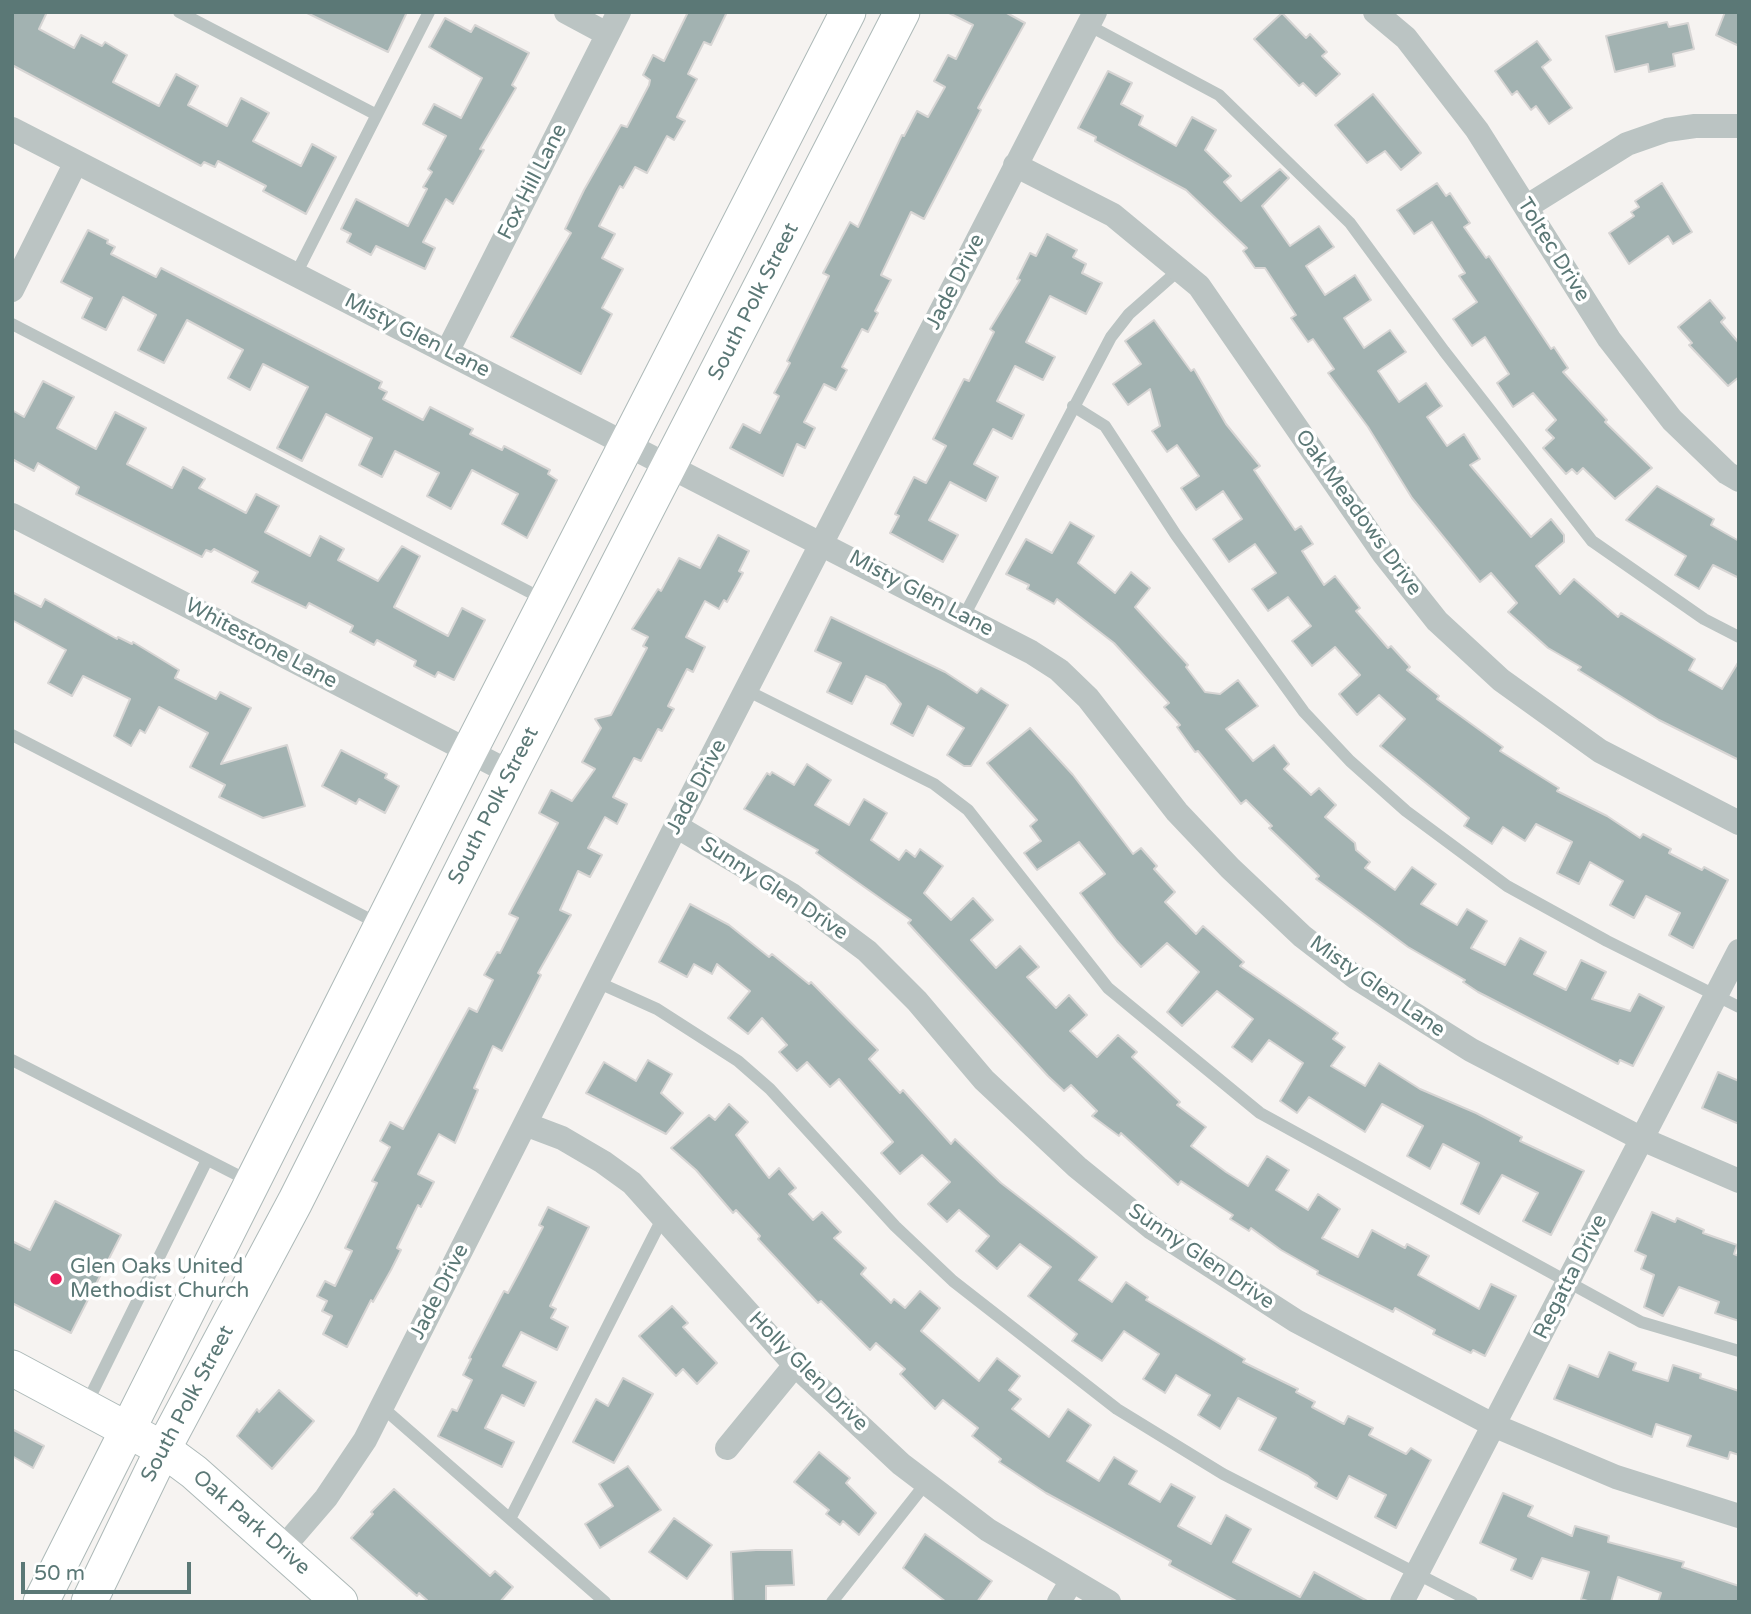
<!DOCTYPE html>
<style>
body{margin:0}
#map{position:relative;width:1751px;height:1614px;overflow:hidden;background:#f6f3f1;font-family:"Varela Round",sans-serif}
canvas{display:block}
.frame{position:absolute;inset:0;border:14px solid #5b7876;pointer-events:none}
.scale{position:absolute;left:21px;top:1562px;width:170px;height:32px;box-sizing:border-box;border:4px solid #5b7876;border-top:0;padding-left:9px;font-size:21px;line-height:24px;white-space:nowrap;color:#5b7876;-webkit-text-stroke:5px #fff;paint-order:stroke}
</style>
<div id="map">
<canvas width="1751" height="1614"></canvas>
<div class="frame"></div>
<div class="scale">50 m</div>
</div>
<script>
const ctx = document.querySelector('canvas').getContext('2d');
ctx.lineJoin = 'round';
function fill(path, color) { ctx.fillStyle = color; ctx.fill(path, 'evenodd'); }
const poly = rows => new Path2D(rows.map(r => 'M' + r).join(''));
function stroke(path, color, width, dash) { ctx.strokeStyle = color; ctx.lineWidth = width; ctx.lineCap = dash ? 'butt' : 'round'; ctx.setLineDash(dash || []); ctx.stroke(path); }
function drawText(font, color, halo, rows, align = 'center') {
  ctx.font = font + ' "Varela Round",sans-serif'; ctx.lineWidth = 7; ctx.setLineDash([]); ctx.textBaseline = 'middle'; ctx.strokeStyle = halo; ctx.fillStyle = color; for (const [text, x, y, turn = 0] of rows) {
    ctx.save(); ctx.translate(x, y); ctx.rotate((+turn || 0) * Math.PI / 180); ctx.textAlign = isNaN(turn) ? turn : align; if (halo) ctx.strokeText(text, 0, 0); ctx.fillText(text, 0, 0); ctx.restore();
  }
}
const building = poly([
 [12,12,47,12,39,29,74,48,81,35,102,46,105,42,127,55,113,82,159,106,176,74,198,86,188,105,227,126,241,98,269,113,253,141,301,166,312,144,336,157,306,214,263,191,266,186,218,161,215,167,204,162,201,166,12,65,12,12],
 [305,12,407,12,388,52,305,12],
 [688,12,727,12,711,45,704,42,688,74,697,79,677,117,685,121,674,140,667,136,647,173,635,167,623,188,620,186,599,226,615,234,602,258,623,269,602,308,612,314,581,374,511,337,571,233,565,229,584,190,621,125,627,127,649,85,650,80,643,75,653,55,664,61,688,12],
 [947,12,1005,12,1025,23,978,108,981,110,924,219,911,212,881,275,891,280,875,311,878,313,868,332,862,329,842,367,847,370,836,390,824,384,804,422,815,428,805,448,797,444,783,476,730,448,743,424,760,433,779,396,774,393,790,363,787,361,829,276,823,273,850,222,858,227,902,135,904,136,917,111,928,117,945,87,934,81,948,55,956,59,973,25,947,12],
 [1725,12,1739,12,1739,46,1716,35,1725,12],
 [1282,13,1306,38,1310,34,1327,52,1322,56,1340,74,1316,96,1303,83,1299,86,1254,39,1282,13],
 [445,18,471,32,475,25,529,53,512,85,516,88,480,149,484,150,453,204,446,199,423,242,435,248,425,269,376,246,371,255,347,242,351,234,341,229,356,199,408,226,427,189,423,187,432,172,428,169,446,136,423,124,434,104,461,118,482,78,429,47,445,18],
 [1667,22,1669,27,1688,23,1694,49,1673,54,1675,66,1649,72,1648,64,1615,72,1606,36,1667,22],
 [1537,41,1551,60,1542,67,1572,108,1549,124,1536,106,1531,110,1517,91,1512,95,1495,71,1537,41],
 [1108,71,1132,83,1121,104,1143,116,1139,125,1176,146,1192,117,1216,130,1205,150,1231,176,1224,182,1241,201,1280,169,1289,178,1262,206,1290,246,1319,226,1334,247,1306,266,1325,295,1355,275,1371,300,1344,318,1364,348,1390,330,1406,352,1378,371,1399,402,1426,383,1442,406,1427,417,1447,446,1464,434,1480,459,1470,465,1531,537,1551,519,1564,535,1564,542,1536,566,1560,594,1574,579,1618,617,1621,613,1695,659,1689,670,1722,689,1739,661,1739,760,1659,720,1578,670,1581,667,1548,648,1508,612,1517,603,1491,573,1480,582,1412,498,1368,427,1328,373,1334,369,1313,339,1308,342,1291,318,1296,315,1265,268,1255,268,1243,251,1247,248,1186,190,1095,141,1096,137,1078,128,1108,71],
 [1373,94,1421,153,1401,170,1385,151,1367,163,1335,125,1373,94],
 [1437,183,1446,196,1450,193,1470,223,1464,227,1486,258,1489,256,1551,349,1554,347,1568,368,1563,372,1607,420,1605,422,1652,468,1615,499,1583,468,1577,474,1572,469,1566,474,1543,448,1554,438,1546,430,1556,420,1533,393,1513,407,1497,383,1509,374,1485,337,1472,346,1453,319,1477,302,1459,276,1465,273,1432,222,1414,234,1397,210,1437,183],
 [1662,183,1692,232,1673,244,1668,236,1629,264,1609,233,1634,216,1631,212,1639,207,1635,201,1662,183],
 [88,230,108,240,107,243,115,247,111,254,156,277,161,268,382,382,379,388,387,392,383,399,423,420,430,407,473,429,470,434,502,450,504,446,550,470,548,474,557,480,527,538,502,524,518,494,472,470,451,509,427,496,439,473,395,451,382,477,359,465,372,438,326,414,302,461,277,448,308,387,263,364,250,390,228,378,243,350,187,320,164,363,138,350,156,315,123,297,106,330,82,318,92,298,61,282,88,230],
 [1047,234,1077,250,1073,257,1086,264,1082,273,1102,283,1086,314,1050,296,1026,342,1055,357,1043,380,1015,366,997,401,1024,415,1012,439,993,429,974,464,998,477,986,501,950,482,929,520,958,535,943,562,890,533,899,516,895,514,914,477,926,483,946,446,933,439,964,379,969,381,994,332,990,329,1020,280,1017,279,1030,253,1036,256,1047,234],
 [1710,300,1725,318,1721,322,1739,343,1739,377,1728,386,1689,345,1692,343,1678,327,1710,300],
 [1154,320,1191,371,1194,369,1226,424,1260,466,1254,470,1295,530,1301,526,1313,544,1302,551,1324,585,1335,576,1360,608,1356,611,1388,648,1391,646,1410,667,1407,670,1439,696,1437,699,1503,747,1500,751,1559,788,1557,791,1607,816,1640,838,1643,834,1671,849,1669,853,1702,870,1704,867,1728,880,1693,948,1669,935,1680,913,1646,896,1634,918,1610,905,1623,881,1590,862,1579,884,1557,873,1572,842,1536,824,1525,841,1503,827,1492,844,1464,826,1469,818,1380,746,1405,719,1379,695,1357,715,1339,694,1360,675,1335,647,1312,666,1292,641,1311,626,1288,597,1268,611,1252,589,1276,573,1255,544,1229,562,1213,539,1242,519,1223,491,1196,510,1181,488,1199,476,1177,445,1167,452,1152,431,1160,426,1150,389,1128,405,1113,384,1141,364,1125,341,1154,320],
 [43,381,74,397,57,428,96,449,115,412,146,428,127,464,172,488,183,467,205,479,199,488,246,513,256,494,279,506,265,532,310,556,320,536,344,549,338,560,378,581,402,546,420,556,394,607,448,636,462,608,485,620,454,680,438,672,435,677,414,666,416,661,377,640,374,645,350,632,353,626,309,603,306,608,252,582,258,572,214,549,211,552,206,550,202,557,76,494,79,487,38,463,34,471,12,459,12,410,24,417,43,381],
 [1657,486,1714,519,1711,525,1739,541,1739,578,1713,565,1699,589,1675,575,1686,556,1626,520,1657,486],
 [1070,522,1094,536,1078,563,1115,593,1131,572,1150,588,1135,607,1188,665,1186,667,1205,692,1220,694,1238,680,1258,706,1226,729,1253,761,1274,745,1289,764,1284,769,1311,795,1319,788,1336,805,1325,817,1355,843,1356,850,1370,862,1365,868,1395,890,1412,867,1436,884,1421,904,1457,925,1467,909,1487,921,1471,948,1505,965,1520,938,1546,952,1534,974,1566,990,1581,960,1606,972,1592,999,1630,1011,1639,994,1664,1007,1633,1066,1620,1060,1618,1064,1478,992,1463,982,1465,980,1408,947,1316,879,1319,876,1269,828,1272,826,1246,800,1241,804,1198,751,1195,752,1177,727,1180,725,1164,707,1169,703,1114,643,1057,599,1054,604,1027,589,1029,585,1006,574,1026,539,1052,553,1070,522],
 [718,535,749,551,739,571,743,573,727,602,724,600,719,609,705,601,686,637,705,647,693,672,687,669,668,706,674,709,662,731,658,729,641,761,634,758,613,797,627,804,617,824,605,817,588,848,602,855,590,877,578,871,560,910,571,915,538,973,541,975,502,1051,493,1046,474,1088,478,1090,455,1143,439,1134,418,1174,434,1182,421,1207,418,1205,397,1248,401,1250,391,1270,373,1302,371,1300,347,1347,323,1334,332,1316,322,1311,327,1301,317,1296,325,1281,335,1286,352,1251,345,1248,377,1183,372,1181,390,1147,380,1141,390,1122,403,1129,469,1008,477,1012,493,980,484,975,497,952,500,953,518,918,509,914,558,823,539,813,551,790,572,801,595,769,582,762,601,728,595,719,611,715,647,648,643,646,648,637,632,629,658,589,661,591,679,558,700,568,718,535],
 [12,592,41,607,45,599,117,639,118,637,132,644,133,642,179,670,175,678,216,699,220,692,251,708,221,764,287,745,305,806,263,818,219,797,225,785,190,767,208,733,159,707,145,733,140,730,131,746,114,736,130,699,83,676,72,696,48,683,66,650,12,620,12,592],
 [831,617,945,672,977,693,981,688,1008,705,971,766,964,766,947,755,964,728,928,706,913,736,891,724,901,704,885,685,866,676,852,704,827,692,841,663,815,651,831,617],
 [1030,728,1073,775,1133,854,1141,848,1157,866,1154,869,1175,892,1165,902,1196,934,1203,926,1244,962,1240,966,1338,1033,1333,1039,1345,1047,1331,1066,1365,1086,1379,1063,1420,1089,1476,1113,1522,1137,1520,1141,1584,1171,1551,1235,1523,1221,1538,1193,1502,1175,1479,1214,1461,1204,1479,1163,1443,1144,1430,1169,1407,1156,1423,1126,1382,1104,1365,1132,1309,1097,1297,1113,1280,1101,1303,1063,1269,1040,1252,1062,1232,1047,1253,1019,1217,991,1182,1026,1167,1012,1199,972,1167,943,1141,967,1117,941,1080,893,1105,874,1079,842,1037,870,1024,853,1041,841,1030,826,1037,820,987,763,1030,728],
 [341,750,387,774,385,778,399,786,385,813,359,799,356,804,322,786,341,750],
 [807,764,831,780,815,805,849,825,864,799,887,813,871,840,899,860,906,850,915,857,920,849,943,866,924,893,951,920,973,898,993,920,971,940,996,968,1020,946,1039,967,1027,977,1056,1008,1069,995,1087,1015,1070,1031,1097,1057,1118,1035,1137,1052,1132,1057,1180,1102,1177,1105,1206,1127,1191,1146,1226,1172,1248,1186,1267,1156,1289,1170,1276,1190,1308,1210,1318,1194,1340,1209,1322,1238,1358,1257,1372,1230,1405,1248,1407,1244,1429,1256,1418,1275,1479,1309,1491,1284,1516,1296,1485,1356,1473,1350,1471,1353,1433,1334,1435,1330,1395,1308,1393,1312,1317,1274,1318,1271,1281,1250,1251,1228,1249,1231,1230,1219,1233,1215,1193,1189,1181,1181,1178,1185,1121,1133,1119,1136,1092,1116,1097,1111,1071,1085,1064,1091,1048,1076,908,923,911,920,816,853,818,850,744,809,767,773,770,775,772,772,794,785,807,764],
 [690,904,729,925,769,957,772,954,809,984,811,982,878,1050,869,1059,900,1093,903,1090,951,1144,955,1139,1001,1183,1097,1257,1079,1280,1112,1302,1126,1282,1148,1297,1146,1300,1245,1359,1243,1362,1298,1389,1296,1392,1315,1402,1312,1407,1344,1424,1348,1416,1373,1428,1369,1435,1406,1454,1411,1448,1431,1460,1396,1528,1375,1517,1386,1495,1349,1476,1337,1499,1315,1487,1317,1483,1308,1476,1259,1450,1276,1418,1238,1398,1220,1429,1198,1415,1210,1395,1176,1375,1165,1393,1143,1379,1159,1354,1124,1331,1102,1361,1072,1341,1077,1334,1028,1296,1051,1267,1020,1244,997,1269,976,1251,989,1236,959,1210,947,1222,928,1204,950,1182,922,1155,900,1174,881,1153,893,1142,839,1079,830,1087,807,1062,797,1071,779,1052,787,1045,762,1018,748,1034,728,1018,750,991,717,964,712,974,694,964,687,977,659,962,690,904],
 [648,1060,672,1074,661,1093,683,1113,666,1134,586,1093,604,1062,636,1081,648,1060],
 [1718,1072,1739,1081,1739,1124,1702,1108,1718,1072],
 [729,1104,748,1122,736,1135,769,1178,779,1168,796,1188,789,1194,813,1220,822,1212,841,1232,834,1238,866,1268,861,1274,891,1303,894,1299,905,1308,920,1291,940,1308,921,1331,979,1381,997,1358,1020,1376,1009,1390,1021,1399,1012,1409,1049,1437,1068,1409,1091,1425,1067,1461,1099,1481,1114,1457,1137,1471,1129,1484,1160,1502,1171,1484,1195,1497,1178,1526,1211,1544,1226,1515,1251,1529,1233,1562,1300,1597,1314,1572,1369,1602,1238,1602,1169,1565,1171,1561,1046,1493,999,1462,1001,1459,972,1436,978,1428,943,1400,935,1409,900,1374,905,1369,876,1343,870,1350,821,1301,818,1303,758,1239,760,1236,736,1210,733,1213,696,1170,671,1148,709,1115,715,1120,729,1104],
 [55,1201,121,1235,71,1333,12,1303,12,1241,30,1250,55,1201],
 [548,1207,589,1227,550,1306,556,1309,551,1318,568,1327,557,1350,521,1332,503,1366,536,1382,524,1406,502,1395,485,1428,514,1442,502,1467,438,1436,452,1409,457,1411,472,1380,463,1375,471,1359,469,1358,504,1291,508,1293,521,1269,543,1227,539,1225,548,1207],
 [1652,1212,1675,1222,1677,1218,1704,1230,1703,1233,1737,1245,1734,1254,1739,1256,1739,1321,1715,1313,1719,1302,1679,1287,1663,1316,1644,1307,1654,1275,1641,1269,1646,1256,1635,1251,1652,1212],
 [672,1306,688,1323,683,1327,717,1363,697,1384,683,1369,676,1376,639,1336,672,1306],
 [1609,1352,1636,1363,1633,1370,1668,1381,1673,1365,1701,1374,1700,1378,1739,1391,1739,1455,1730,1452,1728,1459,1687,1446,1691,1436,1656,1424,1652,1437,1554,1399,1569,1365,1598,1377,1609,1352],
 [623,1378,653,1394,614,1463,573,1442,596,1399,608,1406,623,1378],
 [279,1390,314,1421,272,1469,237,1436,257,1409,259,1412,279,1390],
 [12,1429,44,1446,33,1468,12,1456,12,1429],
 [819,1452,850,1478,846,1483,876,1513,859,1535,843,1521,840,1525,826,1514,829,1510,794,1482,819,1452],
 [628,1466,661,1510,600,1548,585,1524,613,1506,599,1484,628,1466],
 [394,1489,490,1576,495,1571,513,1587,500,1602,429,1602,419,1593,417,1596,351,1538,373,1514,371,1512,394,1489],
 [1503,1493,1533,1506,1528,1516,1572,1536,1575,1526,1609,1536,1608,1542,1684,1562,1682,1567,1739,1586,1739,1602,1658,1602,1661,1593,1618,1577,1611,1602,1591,1602,1581,1599,1589,1572,1542,1558,1532,1579,1511,1570,1516,1559,1480,1543,1503,1493],
 [674,1518,712,1545,687,1579,649,1552,674,1518],
 [925,1534,992,1581,977,1602,946,1602,903,1568,925,1534],
 [756,1550,792,1550,794,1585,766,1586,766,1602,733,1602,731,1552,756,1550]
]);
const lane = poly([
 [179,12,375,114],
 [1088,25,1219,95,1350,223,1444,351,1592,541,1704,619,1739,637],
 [296,274,429,12],
 [12,324,543,599],
 [1073,406,1105,426,1176,535,1304,712,1350,761,1406,811,1507,886,1607,941,1739,1007],
 [964,616,1111,337,1129,314,1180,269],
 [748,691,934,784,968,810,1108,988,1260,1113,1641,1322,1739,1351],
 [12,735,379,924],
 [597,982,657,1009,738,1061,770,1089,895,1226,953,1281,1117,1409,1223,1474,1472,1602],
 [12,1060,249,1181],
 [86,1405,207,1160],
 [382,1407,605,1602],
 [511,1517,663,1217],
 [832,1602,926,1483]
]);
const street = poly([
 [566,12,607,34],
 [1375,12,1406,38,1477,130,1609,339,1672,420,1727,473,1739,480],
 [12,129,1031,652,1059,670,1088,698,1177,812,1230,868,1302,936,1355,977,1471,1050,1642,1139,1739,1181],
 [1015,165,1113,215,1199,286,1383,553,1437,621,1501,680,1600,751,1739,823],
 [1526,207,1627,144,1667,130,1695,126,1739,126],
 [12,290,76,162],
 [447,352,619,12],
 [12,515,511,773],
 [676,826,792,895,867,951,917,1001,984,1080,1077,1167,1152,1228,1296,1321,1493,1425,1616,1477,1739,1516],
 [525,1124,562,1138,603,1162,632,1183,795,1365,901,1464,988,1530,1109,1602],
 [727,1448,795,1365],
 [282,1549,326,1498,365,1440,676,826,1095,12],
 [1059,1602,1072,1580],
 [1402,1602,1739,951]
]);
const secondary = poly([
 [12,1368,163,1449,194,1472,340,1602],
 [41,1602,469,752,848,12],
 [89,1602,163,1449,295,1202,511,773,902,12]
]);
const markers = [
 [56,1279,7,"#ea1d5c"]
];
const streetNames = [
 ["Fox Hill Lane",533,182,-63],
 ["Toltec Drive",1553,250,58],
 ["Jade Drive",956,282,-63],
 ["South Polk Street",754,302,-63],
 ["Misty Glen Lane",417,336,27],
 ["Oak Meadows Drive",1358,513,54],
 ["Misty Glen Lane",921,594,28],
 ["Whitestone Lane",261,644,28],
 ["Jade Drive",697,787,-62],
 ["South Polk Street",494,806,-63],
 ["Sunny Glen Drive",774,889,33],
 ["Misty Glen Lane",1377,987,35],
 ["Sunny Glen Drive",1201,1257,34],
 ["Regatta Drive",1571,1277,-63],
 ["Jade Drive",440,1292,-63],
 ["Holly Glen Drive",808,1372,45],
 ["South Polk Street",188,1404,-62],
 ["Oak Park Drive",251,1523,41]
];
const poiNames = [
 ["Glen Oaks United",70,1267],
 ["Methodist Church",70,1291]
];
fill(building, '#a2b2b1');
stroke(building, '#d7d5d4', 2);
stroke(secondary, '#adb9b8', 37);
stroke(lane, '#bbc4c3', 12);
stroke(street, '#bbc4c3', 24);
stroke(secondary, '#fff', 35);
for (const [x, y, r, color] of markers) { const dot = new Path2D(); dot.arc(x, y, r, 0, 2 * Math.PI); ctx.fillStyle = color; ctx.fill(dot); stroke(dot, '#fff', 2.5); }
drawText('21px', '#5b7876', '#fff', streetNames);
drawText('21px', '#5b7876', '#fff', poiNames, 'left');
</script>
